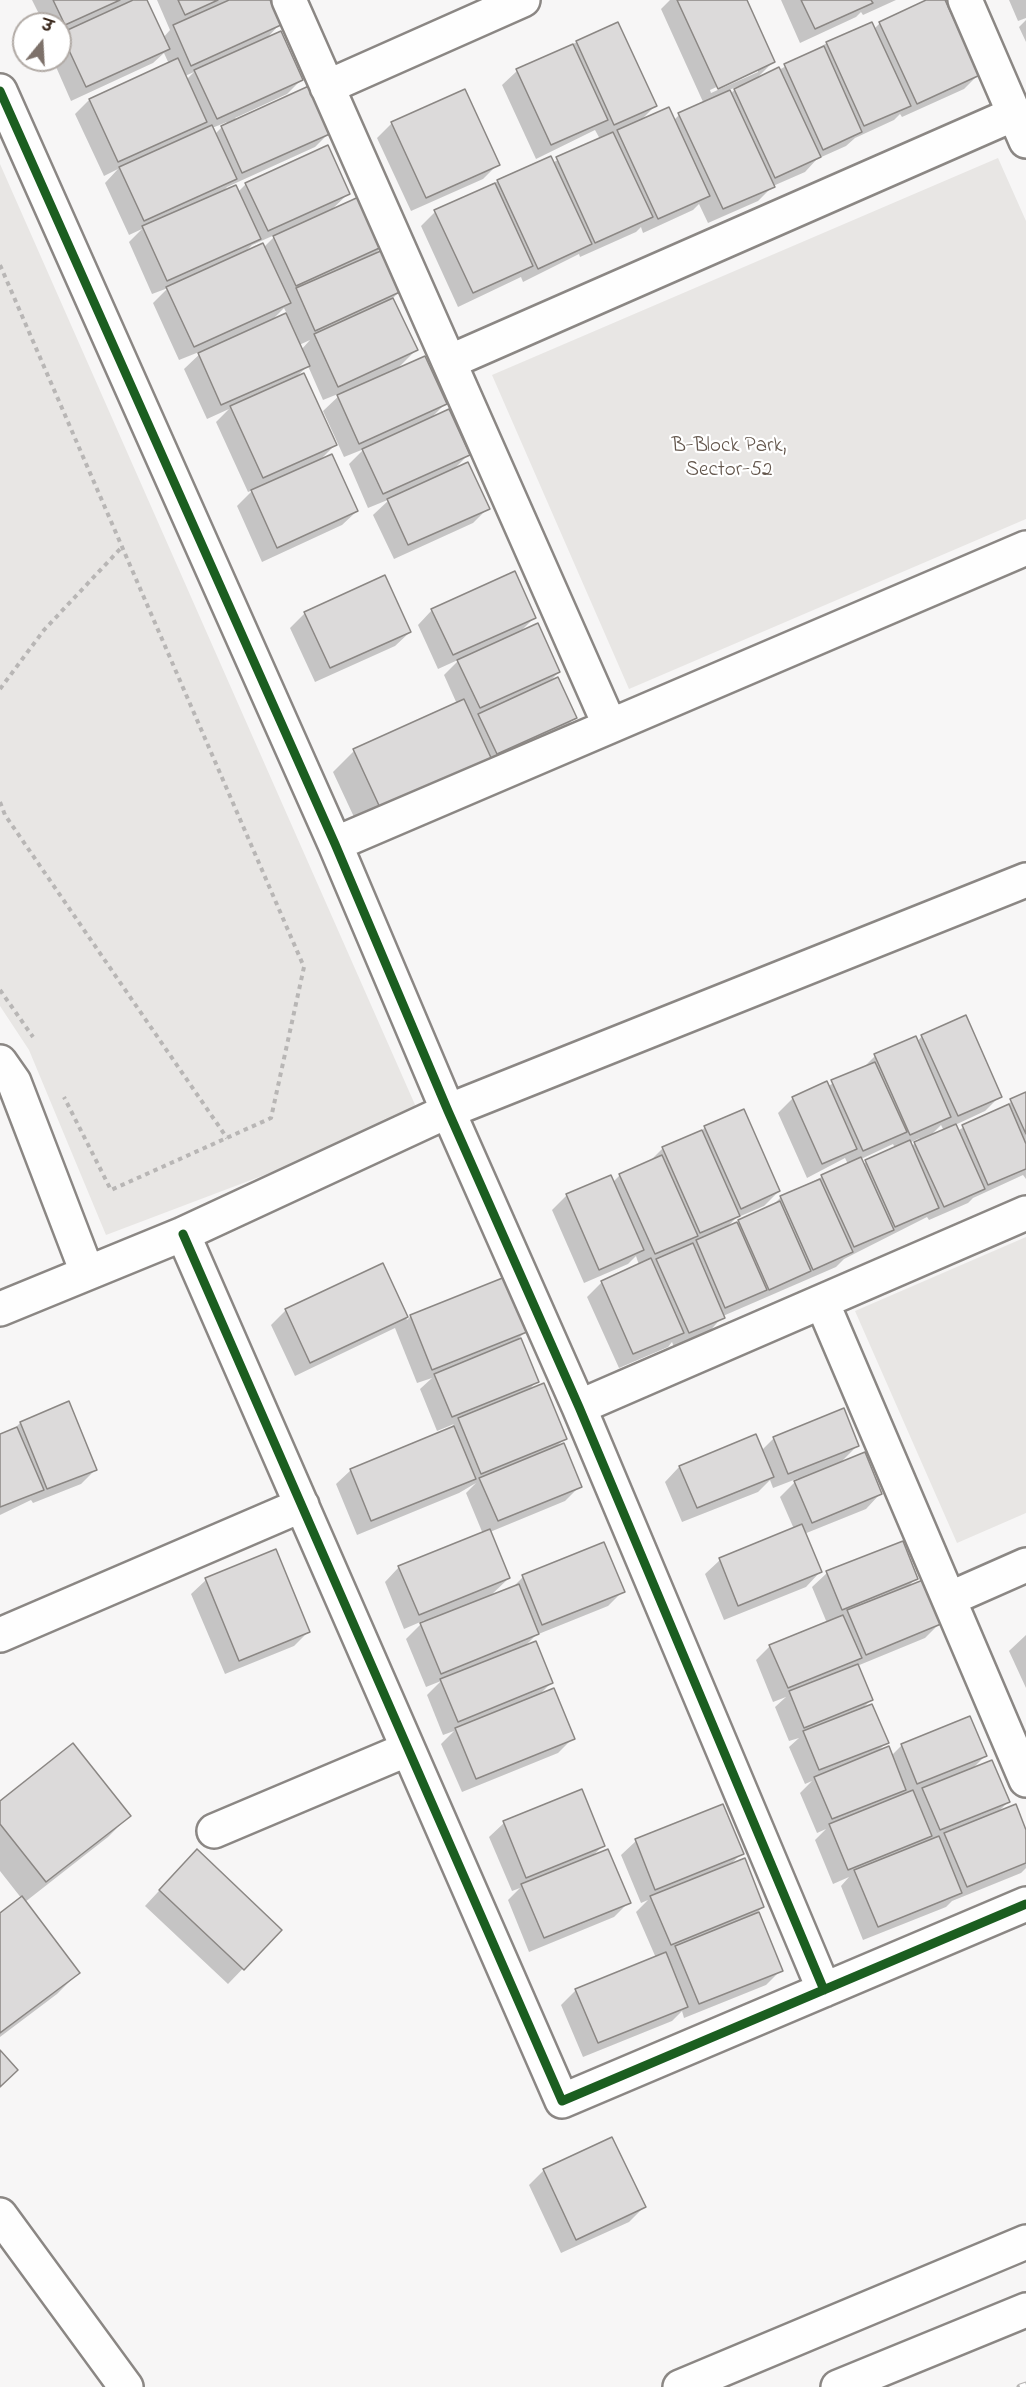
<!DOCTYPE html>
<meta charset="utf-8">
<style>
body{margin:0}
#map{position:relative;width:1026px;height:2387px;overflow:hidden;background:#f7f6f6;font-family:"Indie Flower","Playpen Sans Deva",sans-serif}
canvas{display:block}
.north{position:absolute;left:12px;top:12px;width:60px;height:60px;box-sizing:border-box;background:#fff;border:2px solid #b1aaa5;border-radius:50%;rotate:18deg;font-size:16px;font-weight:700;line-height:24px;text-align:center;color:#3b2a1e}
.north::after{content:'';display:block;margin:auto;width:21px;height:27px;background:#7d716a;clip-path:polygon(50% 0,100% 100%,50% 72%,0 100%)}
</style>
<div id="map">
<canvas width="1026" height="2387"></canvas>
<div class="north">उ</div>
</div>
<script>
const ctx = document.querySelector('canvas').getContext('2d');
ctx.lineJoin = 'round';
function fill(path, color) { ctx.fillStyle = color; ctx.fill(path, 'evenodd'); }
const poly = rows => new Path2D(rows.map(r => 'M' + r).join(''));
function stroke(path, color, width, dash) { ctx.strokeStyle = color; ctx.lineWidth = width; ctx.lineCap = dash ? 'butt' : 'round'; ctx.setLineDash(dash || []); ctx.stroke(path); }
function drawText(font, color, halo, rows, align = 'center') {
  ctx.font = font + ' "Indie Flower",sans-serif'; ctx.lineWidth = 4.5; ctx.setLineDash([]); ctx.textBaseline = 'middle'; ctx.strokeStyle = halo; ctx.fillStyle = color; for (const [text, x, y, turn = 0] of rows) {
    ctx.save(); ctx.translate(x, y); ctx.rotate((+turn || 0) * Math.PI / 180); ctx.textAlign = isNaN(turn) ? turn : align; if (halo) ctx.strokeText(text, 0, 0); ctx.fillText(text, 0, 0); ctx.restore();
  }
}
const green = poly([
 [998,158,1026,221,1026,519,629,689,492,375],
 [0,164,420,1116,106,1235,29,1050,0,1006],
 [1026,1237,1026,1513,957,1543,855,1311]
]);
const shadow = poly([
 [32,0,146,0,163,38,170,30,157,0,268,0,279,25,266,39,301,80,287,94,235,118,237,120,330,132,315,147,227,187,222,193,238,192,246,184,349,193,330,211,384,245,374,255,400,291,392,299,416,350,396,370,445,404,429,420,468,455,452,471,488,508,473,523,394,559,373,515,390,499,368,508,349,464,364,449,344,457,323,411,343,392,323,400,308,366,296,377,335,445,319,461,357,511,342,525,262,562,237,506,253,490,248,492,216,422,229,409,207,419,184,369,204,350,179,360,153,303,168,288,152,294,129,242,142,229,129,235,105,183,118,169,104,176,75,114,89,100,169,64,164,53,153,63,71,101,53,60,60,60,60,36,63,33,60,34,60,24,44,24],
 [194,72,186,80,185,76],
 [227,122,215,134,212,128],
 [277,234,264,247,244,253,252,245],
 [284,308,287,314,271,322,270,322],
 [310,340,301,350,299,345],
 [670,0,745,0,773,62,755,80,779,70,827,43,874,29,880,23,930,0,944,0,978,75,964,89,902,117,900,114,894,120,855,138,846,146,817,159,805,172,773,186,758,201,708,223,699,204,693,210,643,233,641,227,636,232,580,257,579,254,523,282,521,277,458,307,421,226,435,212,498,181,552,163,600,139,595,130,536,159,502,85,517,71,577,42,655,106,640,121,673,121,679,115,704,104,661,9],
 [758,68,758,72,711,93,710,90],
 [739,86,730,94,729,90],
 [781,0,896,0,863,15,861,12,856,17,800,43],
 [1009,0,1026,0,1026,18,1018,21],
 [1026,20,1026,42,1019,27],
 [392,123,498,164,483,179,411,211,377,138],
 [432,610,535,617,519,633,559,672,547,684,575,718,560,732,361,832,333,772,354,751,457,704,444,675,460,659,438,669,418,625],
 [305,613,410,632,395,646,315,682,290,628],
 [922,1036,1000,1096,985,1111,955,1125,957,1131,1026,1094,1026,1179,1023,1175,973,1198,968,1203,929,1220,927,1217,844,1259,836,1267,723,1316,709,1332,674,1347,672,1342,668,1347,619,1368,587,1297,602,1282,639,1265,636,1256,628,1264,584,1283,552,1210,566,1196,610,1177,613,1182,620,1175,649,1162,663,1148,700,1133,705,1127,779,1191,764,1206,736,1218,725,1229,736,1224,772,1206,781,1197,848,1164,845,1158,807,1178,778,1113,793,1098,828,1086,862,1069,875,1056,915,1038,917,1042],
 [941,1125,944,1131,930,1136],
 [920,1138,911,1147,909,1143],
 [893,1144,895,1148,863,1164,861,1159],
 [382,1265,407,1320,411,1316,525,1332,514,1343,537,1381,527,1392,565,1438,555,1448,580,1486,565,1501,490,1532,509,1578,489,1597,511,1589,523,1577,623,1591,608,1606,536,1635,524,1647,551,1683,538,1696,573,1738,558,1753,462,1792,441,1744,454,1731,443,1735,427,1695,441,1681,426,1687,406,1639,425,1620,404,1629,385,1582,399,1567,483,1534,466,1493,476,1483,459,1493,357,1535,336,1484,351,1470,448,1430,454,1424,437,1431,420,1389,432,1378,417,1383,395,1328,295,1376,271,1325,285,1311],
 [68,1403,96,1469,81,1484,33,1503,31,1500,0,1515,0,1435,14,1429,20,1423],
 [844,1410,858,1445,839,1464,880,1494,866,1509,804,1534,820,1572,806,1587,724,1620,705,1574,720,1560,794,1529,780,1497,799,1478,773,1488,770,1480,758,1492,682,1522,665,1482,679,1467,756,1436,762,1450,774,1438],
 [902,1543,916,1578,907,1588,939,1624,925,1638,857,1666,871,1700,861,1710,887,1742,876,1753,891,1756,902,1745,985,1756,972,1769,1008,1802,996,1814,1026,1834,1026,1868,1021,1873,952,1901,946,1907,863,1940,841,1886,849,1877,833,1884,815,1840,826,1829,817,1833,800,1793,812,1781,805,1784,789,1747,799,1738,789,1741,775,1707,786,1697,773,1702,756,1660,770,1646,827,1623,812,1587,827,1573],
 [206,1580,308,1632,294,1646,225,1674,191,1594],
 [1026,1635,1026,1688,1009,1651],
 [0,1803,129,1816,108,1837,25,1902,78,1973,57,1994,0,2037,0,1915,22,1899,0,1871],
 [722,1806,742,1853,730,1865,763,1907,753,1916,781,1970,766,1985,684,2018,682,2011,672,2021,583,2057,561,2005,576,1990,656,1958,636,1912,648,1900,641,1903,621,1855,636,1841],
 [504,1823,603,1846,591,1857,629,1902,614,1917,529,1952,508,1900,520,1888,512,1891,489,1837],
 [182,1866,280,1930,228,1984,145,1906],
 [544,2170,644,2207,629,2222,561,2253,529,2185]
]);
const building = poly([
 [53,0,120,0,65,25,53,0],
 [133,0,147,0,170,49,86,87,61,33,133,0],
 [178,0,218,0,185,15,178,0],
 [229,0,270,0,281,25,191,66,173,25,229,0],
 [677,0,747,0,775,62,718,89,677,0],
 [801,0,871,0,873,3,815,29,801,0],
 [926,0,945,0,980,75,917,104,879,22,926,0],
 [618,22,657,106,614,125,576,41,618,22],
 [872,22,911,106,864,126,826,42,872,22],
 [281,31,303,80,217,119,194,70,281,31],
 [573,44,608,120,551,145,516,69,573,44],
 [824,46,862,132,823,150,784,64,824,46],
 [178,58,207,122,118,162,89,99,178,58],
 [779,67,821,157,775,178,734,89,779,67],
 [311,85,332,133,242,173,221,126,311,85],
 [465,89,500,165,426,198,391,122,465,89],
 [730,90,775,187,723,209,678,113,730,90],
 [669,107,710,196,658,219,617,130,669,107],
 [212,125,237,179,144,221,119,167,212,125],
 [613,132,653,217,595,243,556,157,613,132],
 [328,145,350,194,268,231,245,183,328,145],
 [551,156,592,244,538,269,497,180,551,156],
 [495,183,533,266,473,293,434,210,495,183],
 [236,185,261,239,167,281,142,226,236,185],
 [363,195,386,245,296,286,273,236,363,195],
 [263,243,291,303,194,347,166,287,263,243],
 [383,250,402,291,315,331,296,288,383,250],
 [393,298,418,350,338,387,314,334,393,298],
 [286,313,310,366,221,405,198,353,286,313],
 [425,356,447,404,359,444,337,395,425,356],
 [304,373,337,445,263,478,230,406,304,373],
 [449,409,470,455,383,494,362,449,449,409],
 [332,454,358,511,277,548,251,490,332,454],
 [468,462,490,509,408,545,387,499,468,462],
 [515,571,536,618,453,655,431,609,515,571],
 [385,575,411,632,330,668,304,612,385,575],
 [538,623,560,672,480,708,457,660,538,623],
 [558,677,577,718,497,754,478,714,558,677],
 [464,699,493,762,382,812,353,749,464,699],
 [966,1015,1002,1097,958,1116,921,1035,966,1015],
 [916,1036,951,1117,910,1135,874,1054,916,1036],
 [875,1062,907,1132,863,1151,831,1080,875,1062],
 [827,1081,857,1149,822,1164,792,1097,827,1081],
 [1026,1092,1026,1134,1010,1099,1026,1092],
 [1009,1104,1026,1144,1026,1169,988,1185,962,1125,1009,1104],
 [744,1109,780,1191,741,1209,704,1126,744,1109],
 [956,1124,985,1189,944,1207,914,1142,956,1124],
 [702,1130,740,1216,700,1233,662,1147,702,1130],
 [910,1140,939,1208,895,1227,865,1160,910,1140],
 [662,1155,698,1236,655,1254,619,1174,662,1155],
 [861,1157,894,1230,854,1247,821,1175,861,1157],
 [611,1175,644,1250,599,1270,566,1194,611,1175],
 [820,1179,853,1252,813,1270,780,1196,820,1179],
 [780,1201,811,1271,769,1290,738,1220,780,1201],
 [737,1222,767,1290,725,1308,696,1240,737,1222],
 [693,1243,725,1318,689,1333,656,1259,693,1243],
 [651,1258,684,1333,633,1354,601,1281,651,1258],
 [383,1263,408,1317,310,1363,285,1309,383,1263],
 [505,1277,527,1332,432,1370,410,1315,505,1277],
 [521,1338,539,1382,452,1417,434,1374,521,1338],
 [544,1383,567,1439,481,1474,458,1418,544,1383],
 [69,1401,97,1470,47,1489,20,1422,69,1401],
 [844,1408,859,1446,788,1474,773,1437,844,1408],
 [454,1426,476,1479,371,1521,350,1469,454,1426],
 [17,1427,44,1490,0,1507,0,1434,17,1427],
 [756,1434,774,1477,697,1508,679,1466,756,1434],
 [564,1443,582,1487,498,1521,479,1478,564,1443],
 [865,1452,882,1494,812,1523,794,1481,865,1452],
 [802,1524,822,1572,738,1606,719,1558,802,1524],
 [490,1529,510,1578,419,1615,398,1566,490,1529],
 [903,1541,918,1579,842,1610,826,1571,903,1541],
 [604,1542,625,1592,542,1625,522,1575,604,1542],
 [276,1549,310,1632,239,1661,205,1578,276,1549],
 [923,1580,941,1624,866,1655,847,1610,923,1580],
 [519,1584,539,1634,441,1674,420,1623,519,1584],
 [843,1615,862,1658,788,1688,769,1645,843,1615],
 [536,1641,553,1683,458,1722,440,1679,536,1641],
 [858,1664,873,1700,804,1728,789,1691,858,1664],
 [554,1688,575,1739,476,1779,455,1728,554,1688],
 [872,1704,889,1743,819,1770,803,1731,872,1704],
 [970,1716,987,1756,917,1784,901,1744,970,1716],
 [73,1743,131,1816,46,1882,0,1824,0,1801,73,1743],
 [889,1746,906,1790,832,1819,814,1777,889,1746],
 [992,1760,1010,1802,940,1830,922,1788,992,1760],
 [582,1789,605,1846,526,1878,503,1821,582,1789],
 [913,1790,932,1836,848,1870,829,1824,913,1790],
 [723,1804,744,1854,655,1890,635,1839,723,1804],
 [1016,1804,1026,1830,1026,1863,967,1887,944,1833,1016,1804],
 [939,1836,962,1893,878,1927,854,1870,939,1836],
 [197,1849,282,1930,244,1970,159,1890,197,1849],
 [608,1849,631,1903,544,1938,521,1884,608,1849],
 [745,1858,764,1907,671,1945,650,1896,745,1858],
 [22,1896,80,1973,0,2033,0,1913,22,1896],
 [759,1912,783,1971,699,2004,675,1946,759,1912],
 [666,1952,688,2007,598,2043,575,1989,666,1952],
 [0,2050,18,2070,0,2087,0,2050],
 [612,2137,646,2207,576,2240,543,2169,612,2137]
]);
const path = poly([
 [0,265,304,967,271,1118,111,1190,64,1097],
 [0,689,44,630,122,547],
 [0,802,5,815,227,1138],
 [0,990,33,1037]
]);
const minor = poly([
 [289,0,610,726],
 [965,0,1026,141],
 [327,87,523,0],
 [0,91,335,844,448,1111,579,1407,824,1990],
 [449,362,1014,114],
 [335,844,1026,548],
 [0,1062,14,1082,87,1272],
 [183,1234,562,2101,1026,1904],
 [822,1302,1026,1780],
 [0,1309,183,1234,448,1111,1026,880],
 [579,1407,1026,1213],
 [949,1599,1026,1565],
 [0,1635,302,1505],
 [214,1831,408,1749],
 [0,2215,126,2387],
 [680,2387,1026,2242]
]);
const secondary = poly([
 [838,2387,1026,2310]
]);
const rail = poly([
 [1020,2387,1026,2385]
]);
const cycleway = poly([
 [0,91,335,844,448,1111,579,1407,824,1990],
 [183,1234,562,2101,1026,1904]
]);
const parkNames = [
 ["B-Block Park,",729,448],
 ["Sector-52",729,472]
];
fill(green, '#e8e6e4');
fill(shadow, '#0003');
fill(building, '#dcdada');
stroke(building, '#8b8784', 1.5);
stroke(minor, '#8b8784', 38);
stroke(secondary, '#8b8784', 38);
stroke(path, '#b8b6b5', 4, [4.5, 4.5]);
stroke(minor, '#fefefe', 33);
stroke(secondary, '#fefefe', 33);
stroke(rail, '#b8b6b5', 7);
stroke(rail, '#fff', 4.5, [14]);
stroke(cycleway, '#1b5e20', 9);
drawText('21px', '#63564c', '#fff', parkNames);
</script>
